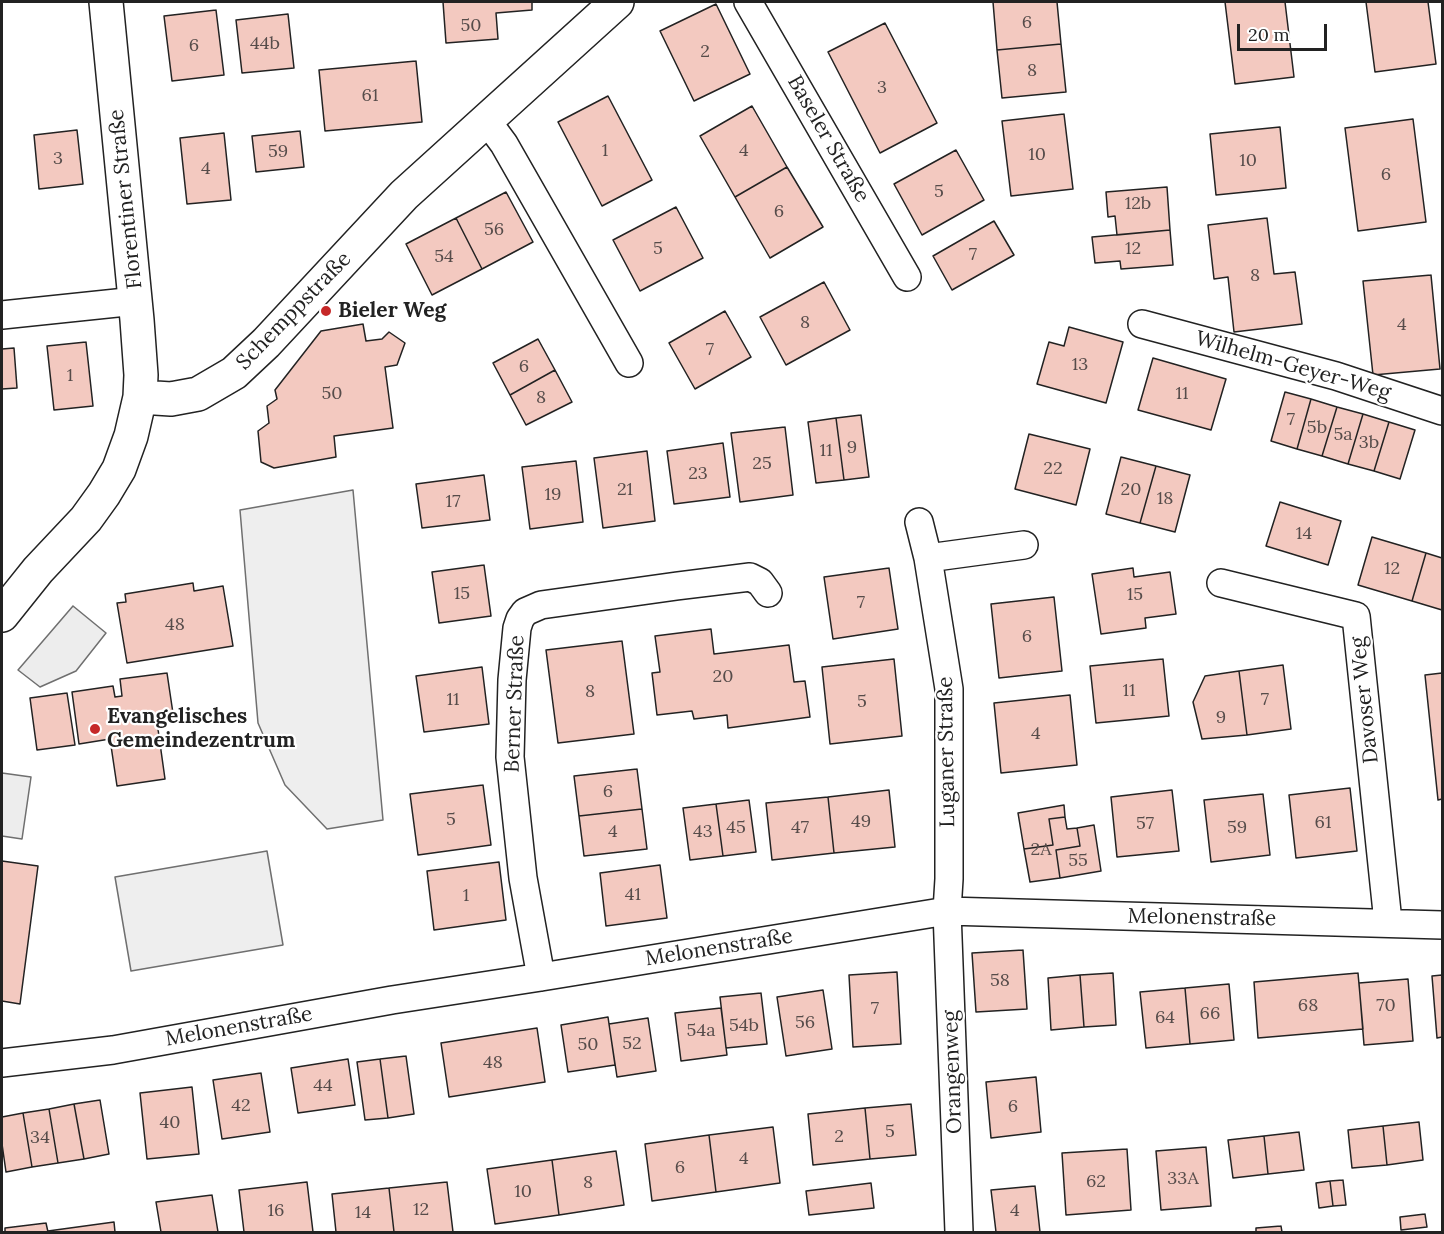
<!DOCTYPE html>
<meta charset="utf-8">
<style>
body{margin:0}
#map{position:relative;width:1444px;height:1234px;overflow:hidden;background:#fff;font-family:Lora,serif}
canvas{display:block}
.frame{position:absolute;inset:0;border:3px solid #222;pointer-events:none}
.scale{position:absolute;left:1237px;top:24px;width:90px;height:27px;box-sizing:border-box;border:3px solid #222;border-top:0;padding-left:8px;font-size:18px;line-height:21px;white-space:nowrap;color:#222;-webkit-text-stroke:4px #fff;paint-order:stroke}
</style>
<div id="map">
<canvas width="1444" height="1234"></canvas>
<div class="frame"></div>
<div class="scale">20 m</div>
</div>
<script>
const ctx = document.querySelector('canvas').getContext('2d');
ctx.lineJoin = 'round';
function fill(path, color) { ctx.fillStyle = color; ctx.fill(path, 'evenodd'); }
const poly = rows => new Path2D(rows.map(r => 'M' + r).join(''));
function stroke(path, color, width, dash) { ctx.strokeStyle = color; ctx.lineWidth = width; ctx.lineCap = dash ? 'butt' : 'round'; ctx.setLineDash(dash || []); ctx.stroke(path); }
function drawText(font, color, halo, rows, align = 'center') {
  ctx.font = font + ' Lora,serif'; ctx.lineWidth = 4.5; ctx.setLineDash([]); ctx.textBaseline = 'middle'; ctx.strokeStyle = halo; ctx.fillStyle = color; for (const [text, x, y, turn = 0] of rows) {
    ctx.save(); ctx.translate(x, y); ctx.rotate((+turn || 0) * Math.PI / 180); ctx.textAlign = isNaN(turn) ? turn : align; if (halo) ctx.strokeText(text, 0, 0); ctx.fillText(text, 0, 0); ctx.restore();
  }
}
const green = poly([
 [353,490,383,820,327,829,285,785,258,723,240,510,353,490],
 [267,851,283,945,131,971,115,877,267,851]
]);
const parking = poly([
 [73,606,106,633,76,671,40,687,18,670,73,606],
 [2,773,31,777,22,839,2,836,2,773]
]);
const building = poly([
 [443,2,532,2,532,10,496,13,498,39,446,43,443,2],
 [993,2,1057,2,1061,44,997,50,993,2],
 [1225,2,1285,2,1294,77,1235,84,1225,2],
 [1366,2,1428,2,1436,64,1375,72,1366,2],
 [716,4,750,74,694,101,660,31,716,4],
 [216,10,224,75,172,81,164,16,216,10],
 [288,14,294,68,242,73,236,20,288,14],
 [885,23,937,123,880,153,828,52,885,23],
 [1061,44,1066,92,1002,98,997,50,1061,44],
 [416,61,422,122,325,131,319,70,416,61],
 [608,96,652,180,602,206,558,122,608,96],
 [752,106,787,167,735,197,700,136,752,106],
 [1064,114,1073,189,1011,196,1002,121,1064,114],
 [1413,119,1426,222,1358,231,1345,128,1413,119],
 [1280,127,1286,188,1216,195,1210,134,1280,127],
 [77,130,83,184,39,189,34,135,77,130],
 [300,131,304,167,256,172,252,136,300,131],
 [224,133,231,200,187,204,180,138,224,133],
 [956,150,984,200,922,235,894,184,956,150],
 [787,167,823,227,770,258,735,197,787,167],
 [1167,187,1170,230,1117,235,1115,216,1108,217,1106,192,1167,187],
 [506,192,533,242,482,269,456,218,506,192],
 [676,207,703,258,640,291,613,240,676,207],
 [456,218,482,269,432,295,406,244,456,218],
 [1267,218,1274,274,1295,272,1302,324,1234,332,1228,277,1214,279,1208,225,1267,218],
 [994,221,1014,255,952,290,933,256,994,221],
 [1170,230,1173,265,1121,269,1120,261,1095,263,1092,237,1170,230],
 [1431,275,1440,369,1373,375,1363,281,1431,275],
 [824,282,850,330,786,365,760,317,824,282],
 [725,311,751,357,695,389,669,343,725,311],
 [363,324,366,341,382,339,389,332,405,343,397,365,385,367,393,428,334,436,336,457,274,468,261,462,258,431,269,423,267,406,277,399,275,390,321,331,363,324],
 [1069,327,1123,342,1106,403,1037,384,1049,342,1064,346,1069,327],
 [538,339,555,370,510,395,493,363,538,339],
 [86,342,93,406,54,410,47,346,86,342],
 [14,348,17,388,2,389,2,349,14,348],
 [1153,358,1226,379,1211,430,1138,410,1153,358],
 [555,370,572,402,526,425,510,395,555,370],
 [1285,392,1311,399,1297,449,1271,441,1285,392],
 [1311,399,1337,407,1322,456,1297,449,1311,399],
 [1337,407,1363,414,1348,464,1322,456,1337,407],
 [1363,414,1389,422,1374,471,1348,464,1363,414],
 [861,415,869,477,844,480,836,418,861,415],
 [836,418,844,480,816,483,808,422,836,418],
 [1389,422,1415,430,1400,479,1374,471,1389,422],
 [785,427,793,495,740,502,731,433,785,427],
 [1029,434,1090,449,1076,505,1015,489,1029,434],
 [723,443,730,497,674,504,667,451,723,443],
 [647,451,655,521,603,528,594,458,647,451],
 [1121,457,1156,466,1140,523,1106,514,1121,457],
 [576,461,583,522,530,529,522,467,576,461],
 [1156,466,1190,475,1175,532,1140,523,1156,466],
 [484,475,490,520,422,528,416,484,484,475],
 [1280,502,1341,521,1328,565,1266,546,1280,502],
 [1372,537,1426,553,1412,601,1358,585,1372,537],
 [1426,553,1442,558,1442,610,1412,601,1426,553],
 [484,565,491,616,439,623,432,572,484,565],
 [889,568,898,629,833,639,824,577,889,568],
 [1133,568,1134,577,1170,572,1176,614,1145,618,1146,628,1101,634,1092,574,1133,568],
 [193,583,194,591,223,586,233,646,127,663,117,603,126,602,125,594,193,583],
 [1054,597,1062,671,999,678,991,604,1054,597],
 [711,629,714,654,789,645,794,682,805,681,810,717,728,728,727,715,694,719,692,711,657,715,652,673,660,672,655,636,711,629],
 [622,641,634,734,558,743,546,650,622,641],
 [894,659,902,736,830,744,822,667,894,659],
 [1163,659,1169,716,1096,723,1090,666,1163,659],
 [1283,665,1291,729,1247,735,1239,671,1283,665],
 [482,667,489,724,424,732,416,676,482,667],
 [1239,671,1247,735,1202,739,1193,702,1205,676,1239,671],
 [167,673,174,720,157,722,165,779,117,786,110,739,79,744,72,692,113,686,115,697,122,696,120,679,167,673],
 [1442,673,1442,799,1438,800,1425,675,1442,673],
 [67,693,75,745,37,750,30,698,67,693],
 [1070,695,1077,765,1001,773,994,703,1070,695],
 [637,769,642,809,579,816,574,776,637,769],
 [483,785,491,845,418,855,410,794,483,785],
 [1350,788,1357,851,1296,858,1289,795,1350,788],
 [889,790,895,847,834,853,828,797,889,790],
 [1172,790,1179,851,1117,857,1111,797,1172,790],
 [1263,794,1270,855,1211,862,1204,800,1263,794],
 [828,797,834,853,772,860,766,803,828,797],
 [749,800,756,852,723,856,716,804,749,800],
 [716,804,723,856,690,860,683,808,716,804],
 [1064,805,1065,817,1049,819,1053,845,1024,849,1018,813,1064,805],
 [642,809,647,849,584,856,579,816,642,809],
 [1065,817,1067,829,1077,828,1080,846,1056,850,1060,878,1030,882,1024,849,1053,845,1049,819,1065,817],
 [1094,825,1101,871,1060,878,1056,850,1080,846,1077,828,1094,825],
 [2,861,38,866,20,1004,2,1001,2,861],
 [499,862,506,920,434,930,427,871,499,862],
 [660,865,667,918,606,926,600,873,660,865],
 [1023,950,1027,1009,976,1012,972,953,1023,950],
 [897,972,901,1044,853,1047,849,975,897,972],
 [1113,973,1116,1025,1084,1027,1080,975,1113,973],
 [1358,973,1363,1029,1258,1038,1254,982,1358,973],
 [1080,975,1084,1027,1051,1030,1048,978,1080,975],
 [1442,975,1442,1037,1437,1038,1432,976,1442,975],
 [1408,979,1413,1041,1364,1045,1359,983,1408,979],
 [1229,984,1234,1040,1190,1044,1185,988,1229,984],
 [1185,988,1190,1044,1146,1048,1140,992,1185,988],
 [823,990,832,1049,786,1056,777,997,823,990],
 [761,993,767,1044,726,1048,720,997,761,993],
 [721,1008,727,1055,681,1061,675,1013,721,1008],
 [608,1017,615,1065,568,1072,561,1025,608,1017],
 [648,1018,656,1071,617,1077,609,1024,648,1018],
 [537,1028,545,1082,449,1097,441,1043,537,1028],
 [406,1056,414,1114,388,1118,380,1059,406,1056],
 [348,1059,355,1105,298,1113,291,1068,348,1059],
 [380,1059,388,1118,365,1120,357,1062,380,1059],
 [261,1073,270,1132,222,1139,213,1080,261,1073],
 [1036,1077,1041,1132,991,1138,986,1082,1036,1077],
 [192,1087,199,1154,147,1159,140,1093,192,1087],
 [100,1100,109,1154,84,1159,74,1104,100,1100],
 [74,1104,84,1159,58,1163,49,1109,74,1104],
 [911,1104,916,1155,870,1159,865,1108,911,1104],
 [865,1108,870,1159,813,1165,808,1114,865,1108],
 [49,1109,58,1163,32,1167,23,1113,49,1109],
 [23,1113,32,1167,6,1172,2,1144,2,1117,23,1113],
 [1419,1122,1423,1160,1387,1165,1383,1126,1419,1122],
 [1383,1126,1387,1165,1352,1168,1348,1130,1383,1126],
 [773,1127,780,1183,716,1192,709,1135,773,1127],
 [1299,1132,1304,1170,1268,1174,1264,1136,1299,1132],
 [709,1135,716,1192,652,1201,645,1144,709,1135],
 [1264,1136,1268,1174,1233,1178,1228,1140,1264,1136],
 [1206,1147,1211,1206,1161,1210,1156,1151,1206,1147],
 [1127,1149,1131,1210,1066,1215,1062,1153,1127,1149],
 [616,1151,624,1205,559,1215,552,1160,616,1151],
 [552,1160,559,1215,495,1224,487,1169,552,1160],
 [1343,1180,1346,1205,1333,1206,1330,1181,1343,1180],
 [1330,1181,1333,1206,1319,1208,1316,1183,1330,1181],
 [307,1182,313,1232,244,1232,239,1190,307,1182],
 [447,1182,453,1232,394,1232,389,1188,447,1182],
 [871,1183,874,1208,809,1215,806,1191,871,1183],
 [1035,1186,1040,1232,996,1232,991,1190,1035,1186],
 [389,1188,394,1232,336,1232,332,1194,389,1188],
 [212,1195,218,1232,161,1232,156,1202,212,1195],
 [1425,1214,1427,1227,1401,1230,1400,1217,1425,1214],
 [114,1222,115,1232,48,1232,48,1231,114,1222],
 [46,1223,48,1232,5,1232,5,1228,46,1223],
 [1281,1226,1282,1232,1256,1232,1256,1228,1281,1226]
]);
const street = poly([
 [748,2,907,277],
 [487,121,504,144,629,363],
 [2,315,136,301],
 [1142,324,1336,376,1442,411],
 [919,522,928,558,949,689,949,879,947,911,959,1232],
 [928,558,1024,545],
 [1221,583,1356,616,1388,922],
 [541,977,523,878,510,757,512,680,517,628,520,619,525,612,541,605,677,586,750,577,760,582,768,593],
 [2,1063,113,1050,392,1000,541,977,947,911,1442,925]
]);
const secondary = poly([
 [140,397,171,399,198,394,234,373,266,343,404,195,617,2],
 [2,615,38,570,86,519,104,494,119,469,131,436,140,397,141,375,137,320,106,2]
]);
const markers = [
 [326,311,6,"#c62828"],
 [95,729,6,"#c62828"]
];
const numberNames = [
 ["6",1027,23],
 ["50",471,26],
 ["44b",265,44],
 ["6",194,46],
 ["2",705,52],
 ["8",1032,71],
 ["3",882,88],
 ["61",370,96],
 ["1",605,151],
 ["4",744,151],
 ["59",278,152],
 ["10",1037,155],
 ["3",58,159],
 ["10",1248,161],
 ["4",206,169],
 ["6",1386,175],
 ["5",939,192],
 ["12b",1138,204],
 ["6",779,212],
 ["56",494,230],
 ["5",658,249],
 ["12",1133,249],
 ["7",973,255],
 ["54",444,257],
 ["8",1255,276],
 ["8",805,323],
 ["4",1402,325],
 ["7",710,350],
 ["13",1080,365],
 ["6",524,367],
 ["1",70,376],
 ["50",332,394],
 ["11",1182,394],
 ["8",541,398],
 ["7",1291,420],
 ["5b",1317,428],
 ["5a",1343,435],
 ["3b",1369,443],
 ["9",852,448],
 ["11",826,451],
 ["25",762,464],
 ["22",1053,469],
 ["23",698,474],
 ["21",625,490],
 ["20",1131,490],
 ["19",553,495],
 ["18",1165,499],
 ["17",453,502],
 ["14",1304,534],
 ["12",1392,569],
 ["15",462,594],
 ["15",1135,595],
 ["7",861,603],
 ["48",175,625],
 ["6",1027,637],
 ["20",723,677],
 ["11",1129,691],
 ["8",590,692],
 ["11",453,700],
 ["7",1265,700],
 ["5",862,702],
 ["9",1221,718],
 ["4",1036,734],
 ["6",608,792],
 ["5",451,820],
 ["49",861,822],
 ["61",1323,823],
 ["57",1145,824],
 ["45",736,828],
 ["47",800,828],
 ["59",1237,828],
 ["4",613,832],
 ["43",703,832],
 ["2A",1041,850],
 ["55",1078,861],
 ["41",633,895],
 ["1",466,896],
 ["58",1000,981],
 ["68",1308,1006],
 ["70",1386,1006],
 ["7",875,1009],
 ["66",1210,1014],
 ["64",1165,1018],
 ["56",805,1023],
 ["54b",744,1026],
 ["54a",701,1031],
 ["52",632,1044],
 ["50",588,1045],
 ["48",493,1063],
 ["44",323,1086],
 ["42",241,1106],
 ["6",1013,1107],
 ["40",170,1123],
 ["5",890,1132],
 ["2",839,1137],
 ["34",40,1138],
 ["4",744,1159],
 ["6",680,1168],
 ["33A",1183,1179],
 ["62",1096,1182],
 ["8",588,1183],
 ["10",523,1192],
 ["12",421,1210],
 ["16",276,1211],
 ["4",1015,1211],
 ["14",363,1213]
];
const streetNames = [
 ["Baseler Straße",828,139,60],
 ["Florentiner Straße",126,199,-96],
 ["Schemppstraße",294,311,-46],
 ["Wilhelm-Geyer-Weg",1293,366,16],
 ["Davoser Weg",1365,700,-96],
 ["Berner Straße",515,704,-88],
 ["Luganer Straße",947,752,-91],
 ["Melonenstraße",1202,918,1],
 ["Melonenstraße",719,948,-9],
 ["Melonenstraße",239,1027,-10],
 ["Orangenweg",953,1072,-92]
];
const poiNames = [
 ["Bieler Weg",338,311],
 ["Evangelisches",107,717],
 ["Gemeindezentrum",107,741]
];
fill(green, '#eee');
stroke(green, '#6f6f6f', 1.5);
fill(parking, '#ededed');
stroke(parking, '#6f6f6f', 1.5);
fill(building, '#f3c9c0');
stroke(building, '#222', 1.5);
stroke(street, '#222', 30);
stroke(secondary, '#222', 36);
stroke(street, '#fff', 27);
stroke(secondary, '#fff', 33);
for (const [x, y, r, color] of markers) { const dot = new Path2D(); dot.arc(x, y, r, 0, 2 * Math.PI); ctx.fillStyle = color; ctx.fill(dot); stroke(dot, '#fff', 2); }
drawText('18px', '#564c4a', null, numberNames);
drawText('21px', '#222', '#fff', streetNames);
drawText('bold 21px', '#222', '#fff', poiNames, 'left');
</script>
